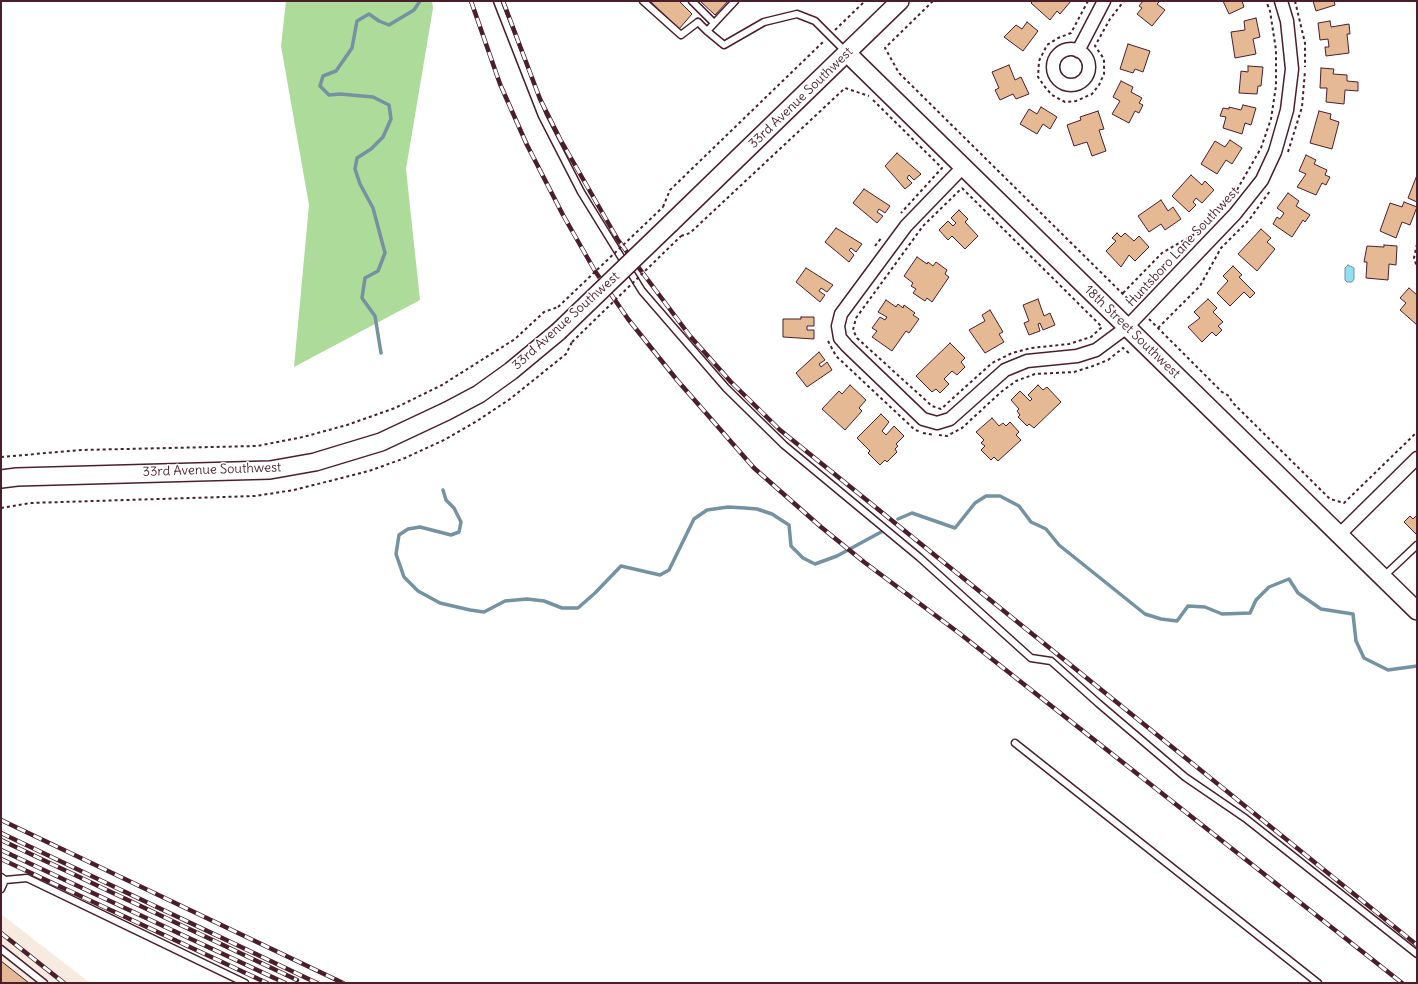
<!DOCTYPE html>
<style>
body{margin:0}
#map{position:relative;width:1418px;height:984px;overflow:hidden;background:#fff;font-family:Delius,sans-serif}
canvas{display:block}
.frame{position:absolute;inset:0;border:2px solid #4a1f2b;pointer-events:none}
</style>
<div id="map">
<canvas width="1418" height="984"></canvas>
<div class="frame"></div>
</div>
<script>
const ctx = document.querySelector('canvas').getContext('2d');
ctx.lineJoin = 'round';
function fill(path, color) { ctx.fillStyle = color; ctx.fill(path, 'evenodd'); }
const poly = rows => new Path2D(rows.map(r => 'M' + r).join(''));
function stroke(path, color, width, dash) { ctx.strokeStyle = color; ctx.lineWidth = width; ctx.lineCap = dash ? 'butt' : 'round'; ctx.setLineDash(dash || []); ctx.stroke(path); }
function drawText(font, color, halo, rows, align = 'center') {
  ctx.font = font + ' Delius,sans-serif'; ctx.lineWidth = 3; ctx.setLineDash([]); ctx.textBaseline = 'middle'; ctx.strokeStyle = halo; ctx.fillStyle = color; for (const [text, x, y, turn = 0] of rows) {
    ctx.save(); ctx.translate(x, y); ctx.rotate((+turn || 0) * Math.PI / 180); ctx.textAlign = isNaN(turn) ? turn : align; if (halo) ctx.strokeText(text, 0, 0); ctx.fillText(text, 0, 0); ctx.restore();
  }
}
const built = poly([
 [1,914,90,983,1,983]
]);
const green = poly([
 [286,1,432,1,433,8,406,169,420,300,294,367,309,205,281,46]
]);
const water = poly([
 [1348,265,1354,268,1354,279,1352,282,1347,282,1345,280,1345,268,1348,265]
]);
const stream = poly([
 [381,353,375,316,362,298,365,278,378,271,385,253,373,208,360,184,355,169,357,158,371,149,383,137,391,119,389,105,373,97,340,94,329,95,320,86,323,76,336,71,352,48,357,21,369,14,379,21,389,25,414,10,420,1],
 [443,490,446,500,454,508,461,522,459,532,451,535,420,527,408,529,399,535,396,554,404,577,418,591,440,603,470,610,484,612,505,601,527,599,544,601,562,608,578,608,595,593,621,566,660,575,669,570,694,519,707,510,728,507,745,508,757,509,772,514,789,525,791,546,803,558,815,564,837,556,881,532],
 [898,519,912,513,955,528,975,503,986,496,1000,496,1019,506,1031,522,1046,529,1059,545,1145,614,1161,619,1177,621,1188,606,1205,607,1222,614,1250,613,1256,600,1269,587,1289,579,1298,593,1321,609,1353,614,1356,641,1364,658,1388,670,1417,666]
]);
const building = poly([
 [650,1,679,1,692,14,679,29,650,1],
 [700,1,728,1,715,15,700,1],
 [1033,1,1071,1,1060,14,1057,11,1050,20,1031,3,1033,1],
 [1143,1,1160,1,1157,4,1165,10,1152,26,1137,14,1142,8,1139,6,1143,1],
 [1223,1,1242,1,1244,7,1229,14,1223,1],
 [1313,1,1334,1,1335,5,1316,11,1313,1],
 [1256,18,1260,37,1253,39,1256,54,1235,58,1231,32,1245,30,1244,21,1256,18],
 [1330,21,1331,27,1349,24,1350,34,1347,34,1349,53,1326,56,1325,47,1329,47,1328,39,1320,40,1318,23,1330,21],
 [1027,22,1038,31,1023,51,1004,37,1016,25,1022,29,1027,22],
 [1128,44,1150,51,1143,72,1135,69,1133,73,1120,69,1128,44],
 [1009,65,1015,80,1021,77,1029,94,1016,99,1013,94,1000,100,995,90,999,88,992,72,1009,65],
 [1248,66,1263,67,1261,86,1258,86,1257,94,1239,93,1241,71,1248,72,1248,66],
 [1321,68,1334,69,1333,74,1347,75,1347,81,1358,82,1358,91,1345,90,1344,104,1326,102,1327,88,1320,88,1321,68],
 [1121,81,1133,87,1131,92,1142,98,1139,103,1143,105,1139,113,1135,111,1129,123,1112,114,1120,101,1113,97,1121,81],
 [1243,105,1256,108,1251,125,1245,123,1242,134,1223,128,1226,117,1220,116,1223,108,1229,109,1229,107,1241,110,1243,105],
 [1041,107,1057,117,1050,129,1043,124,1037,134,1020,124,1029,109,1037,114,1041,107],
 [1098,111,1104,129,1099,130,1106,151,1092,156,1087,142,1074,146,1067,125,1081,120,1080,117,1098,111],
 [1319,111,1331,114,1330,119,1339,122,1332,149,1310,143,1319,111],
 [1230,140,1242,148,1232,164,1226,160,1217,174,1201,164,1215,141,1225,147,1230,140],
 [897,153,921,174,914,180,909,175,907,178,912,183,905,189,885,166,897,153],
 [1306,155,1316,160,1314,164,1327,170,1325,175,1330,177,1326,185,1322,183,1316,195,1297,187,1306,174,1299,171,1306,155],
 [1191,175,1202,185,1205,181,1214,190,1202,203,1196,198,1193,202,1196,205,1189,212,1172,196,1191,175],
 [1417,175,1417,202,1408,198,1417,175],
 [864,189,890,206,885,213,879,209,877,212,883,216,877,223,853,203,864,189],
 [1288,193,1299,201,1296,206,1310,215,1305,222,1303,220,1292,237,1273,224,1277,217,1280,219,1284,213,1277,208,1288,193],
 [1161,200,1168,211,1173,207,1181,219,1165,230,1161,224,1149,232,1138,216,1161,200],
 [1404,202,1417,207,1410,225,1402,222,1396,238,1380,231,1390,203,1402,207,1404,202],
 [959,210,968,219,965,222,978,236,965,249,952,236,948,240,939,230,948,221,953,226,956,223,951,218,959,210],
 [836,228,862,244,856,252,851,248,849,250,854,255,849,262,825,242,836,228],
 [1261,229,1271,238,1267,242,1275,249,1257,271,1238,254,1261,229],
 [1117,233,1121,237,1125,233,1134,241,1139,236,1149,247,1135,261,1129,255,1121,267,1106,251,1116,241,1112,238,1117,233],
 [1384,245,1397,246,1396,265,1389,264,1388,280,1366,278,1367,262,1364,262,1367,246,1384,247,1384,245],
 [917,257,927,264,928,262,933,266,936,262,947,270,945,274,949,277,932,302,927,298,925,301,913,293,916,289,911,286,913,283,904,276,917,257],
 [1233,266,1242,275,1239,277,1255,293,1250,298,1244,292,1230,306,1217,293,1228,281,1223,276,1233,266],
 [806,268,833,285,827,292,821,288,819,291,825,295,820,302,796,282,806,268],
 [1409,288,1417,295,1417,325,1400,310,1406,303,1400,298,1409,288],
 [1038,299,1044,316,1050,313,1055,325,1043,330,1040,323,1038,324,1040,331,1029,335,1024,323,1029,321,1023,305,1038,299],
 [1208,299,1217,308,1213,312,1223,322,1218,326,1222,330,1216,336,1212,332,1202,342,1188,327,1200,318,1194,312,1208,299],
 [886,300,896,307,898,304,903,308,904,305,915,313,913,315,919,319,909,333,906,331,892,351,872,337,877,331,872,328,880,317,885,320,887,317,878,312,886,300],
 [990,310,1003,332,999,334,1004,342,985,353,969,330,985,321,982,315,990,310],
 [801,317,814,317,814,326,807,326,807,330,814,330,814,339,783,337,783,319,801,319,801,317],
 [950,343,965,358,961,362,965,367,957,375,952,371,944,379,949,384,940,393,936,389,932,392,916,376,950,343],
 [819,352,825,360,819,364,821,367,827,362,832,370,807,387,796,373,819,352],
 [850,385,866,400,859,408,862,411,845,430,822,409,839,391,842,394,850,385],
 [1038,385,1043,390,1047,387,1061,402,1034,428,1029,424,1027,426,1018,417,1020,415,1017,411,1019,409,1011,400,1020,391,1030,401,1032,399,1028,395,1038,385],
 [881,414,889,422,882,431,886,435,894,426,904,436,896,444,898,446,895,449,897,452,887,462,885,460,880,465,868,453,870,451,857,438,881,414],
 [992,418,999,426,1003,423,1006,426,1010,422,1019,432,1016,435,1021,440,998,461,994,457,991,460,981,450,985,446,981,443,984,440,976,432,992,418],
 [1417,515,1417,535,1404,522,1410,516,1413,519,1417,515],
 [1,961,29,983,1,983,1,961]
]);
const path = poly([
 [933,1,885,48,899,73,1133,304],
 [1088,1,1071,33,1058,38,1047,45,1039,61,1038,77,1045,87,1052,95,1065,102,1076,101,1092,94,1099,85,1104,74,1104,59,1095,46,1110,19,1124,1],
 [1295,1,1305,43,1305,67],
 [835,30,865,1],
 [873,100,942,168,901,213],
 [1288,152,1302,107,1305,71],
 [962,188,1102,327,1091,337,1069,344,1031,348,1012,353,992,363,941,409,932,406,857,338,853,330,856,318,923,226,962,188],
 [1234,195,1261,148,1271,119,1276,86,1276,50,1270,11,1266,1],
 [663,207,670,190,824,41],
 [681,236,690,233,845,88,869,96],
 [1417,244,1414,258,1417,267],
 [875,246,882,237],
 [1123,293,1162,253,1198,232,1231,199],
 [1149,319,1222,392,1229,396,1232,402,1330,499,1344,503,1417,432],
 [1158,328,1200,286,1221,248,1249,220,1270,191],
 [828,341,836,356,915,430,919,431],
 [923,433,934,435],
 [939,435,947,436,962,428,1001,392,1016,381,1035,374,1074,372,1093,366,1108,360,1123,348,1130,354],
 [1,457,81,450,257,446,303,437,347,425,395,408,442,385,515,339,544,312,558,307],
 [1,508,30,503,255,496,294,490,369,471,405,458,444,440,477,421,510,399,566,354,572,342]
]);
const lane = poly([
 [497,1,542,116,581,192,642,291,726,388,784,445,919,557,1031,658,1051,661,1098,703,1185,777,1245,818,1417,954],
 [643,1,681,35,698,22,707,31],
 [692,1,714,23],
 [735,1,707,31,724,45,764,22,797,14,815,21,846,52],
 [1383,577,1417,545],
 [1015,743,1318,983],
 [1,877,5,880,27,878,245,983],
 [1,889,5,880],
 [1,949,44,983]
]);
const street = poly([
 '1053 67a18 18 0 1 1 36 0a18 18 0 1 1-36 0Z',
 [1078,51,1104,1],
 [963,167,906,226,841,314,838,326,840,338,847,346,923,419,937,423,950,419,1005,370,1027,361,1077,356,1096,350,1127,327,1235,214,1262,180,1275,152,1287,110,1292,69,1287,21,1281,1],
 [1339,535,1417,458]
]);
const secondary = poly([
 [847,53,1417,611],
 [670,224,900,1],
 [1,479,17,477,270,470,315,462,381,442,447,411,479,394,511,371,558,332]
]);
const rail = poly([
 [471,1,500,84,527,145,563,215,595,271,628,319,677,380,754,468,821,527,864,562,959,633,1402,983],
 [503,1,540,99,560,139,618,240,690,336,731,382,780,430,1417,945],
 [1,820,343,983],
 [1,833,317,983],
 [1,840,297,980],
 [1,850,285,983],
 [1,859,267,983],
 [1,933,64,983]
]);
const pathBridge = poly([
 [558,307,663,207],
 [572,342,681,236]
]);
const secondaryBridge = poly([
 [558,332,670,224]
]);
const streetNames = [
 ["33rd Avenue Southwest",801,98,-44],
 ["Huntsboro Lane Southwest",1183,247,-47],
 ["33rd Avenue Southwest",566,321,-42],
 ["18th Street Southwest",1132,332,44],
 ["33rd Avenue Southwest",212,470,-2]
];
fill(built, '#f7eadf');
fill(green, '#addb9a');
fill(water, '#90deef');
stroke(water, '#7492a1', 1);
stroke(stream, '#7492a1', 3.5);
fill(building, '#e4b994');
stroke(building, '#4a1f2b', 1);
stroke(lane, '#4a1f2b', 9);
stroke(street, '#4a1f2b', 15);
stroke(secondary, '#4a1f2b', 20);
stroke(path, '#4a1f2b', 2, [3, 3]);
stroke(lane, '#fff', 6);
stroke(street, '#fff', 12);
stroke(secondary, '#fff', 17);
stroke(rail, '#4a1f2b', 4.5);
stroke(rail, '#fff', 3, [9]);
stroke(secondaryBridge, '#4a1f2b', 20, []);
stroke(pathBridge, '#4a1f2b', 2, [3, 3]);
stroke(secondaryBridge, '#fff', 17);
drawText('13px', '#4a1f2b', '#fff', streetNames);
</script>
